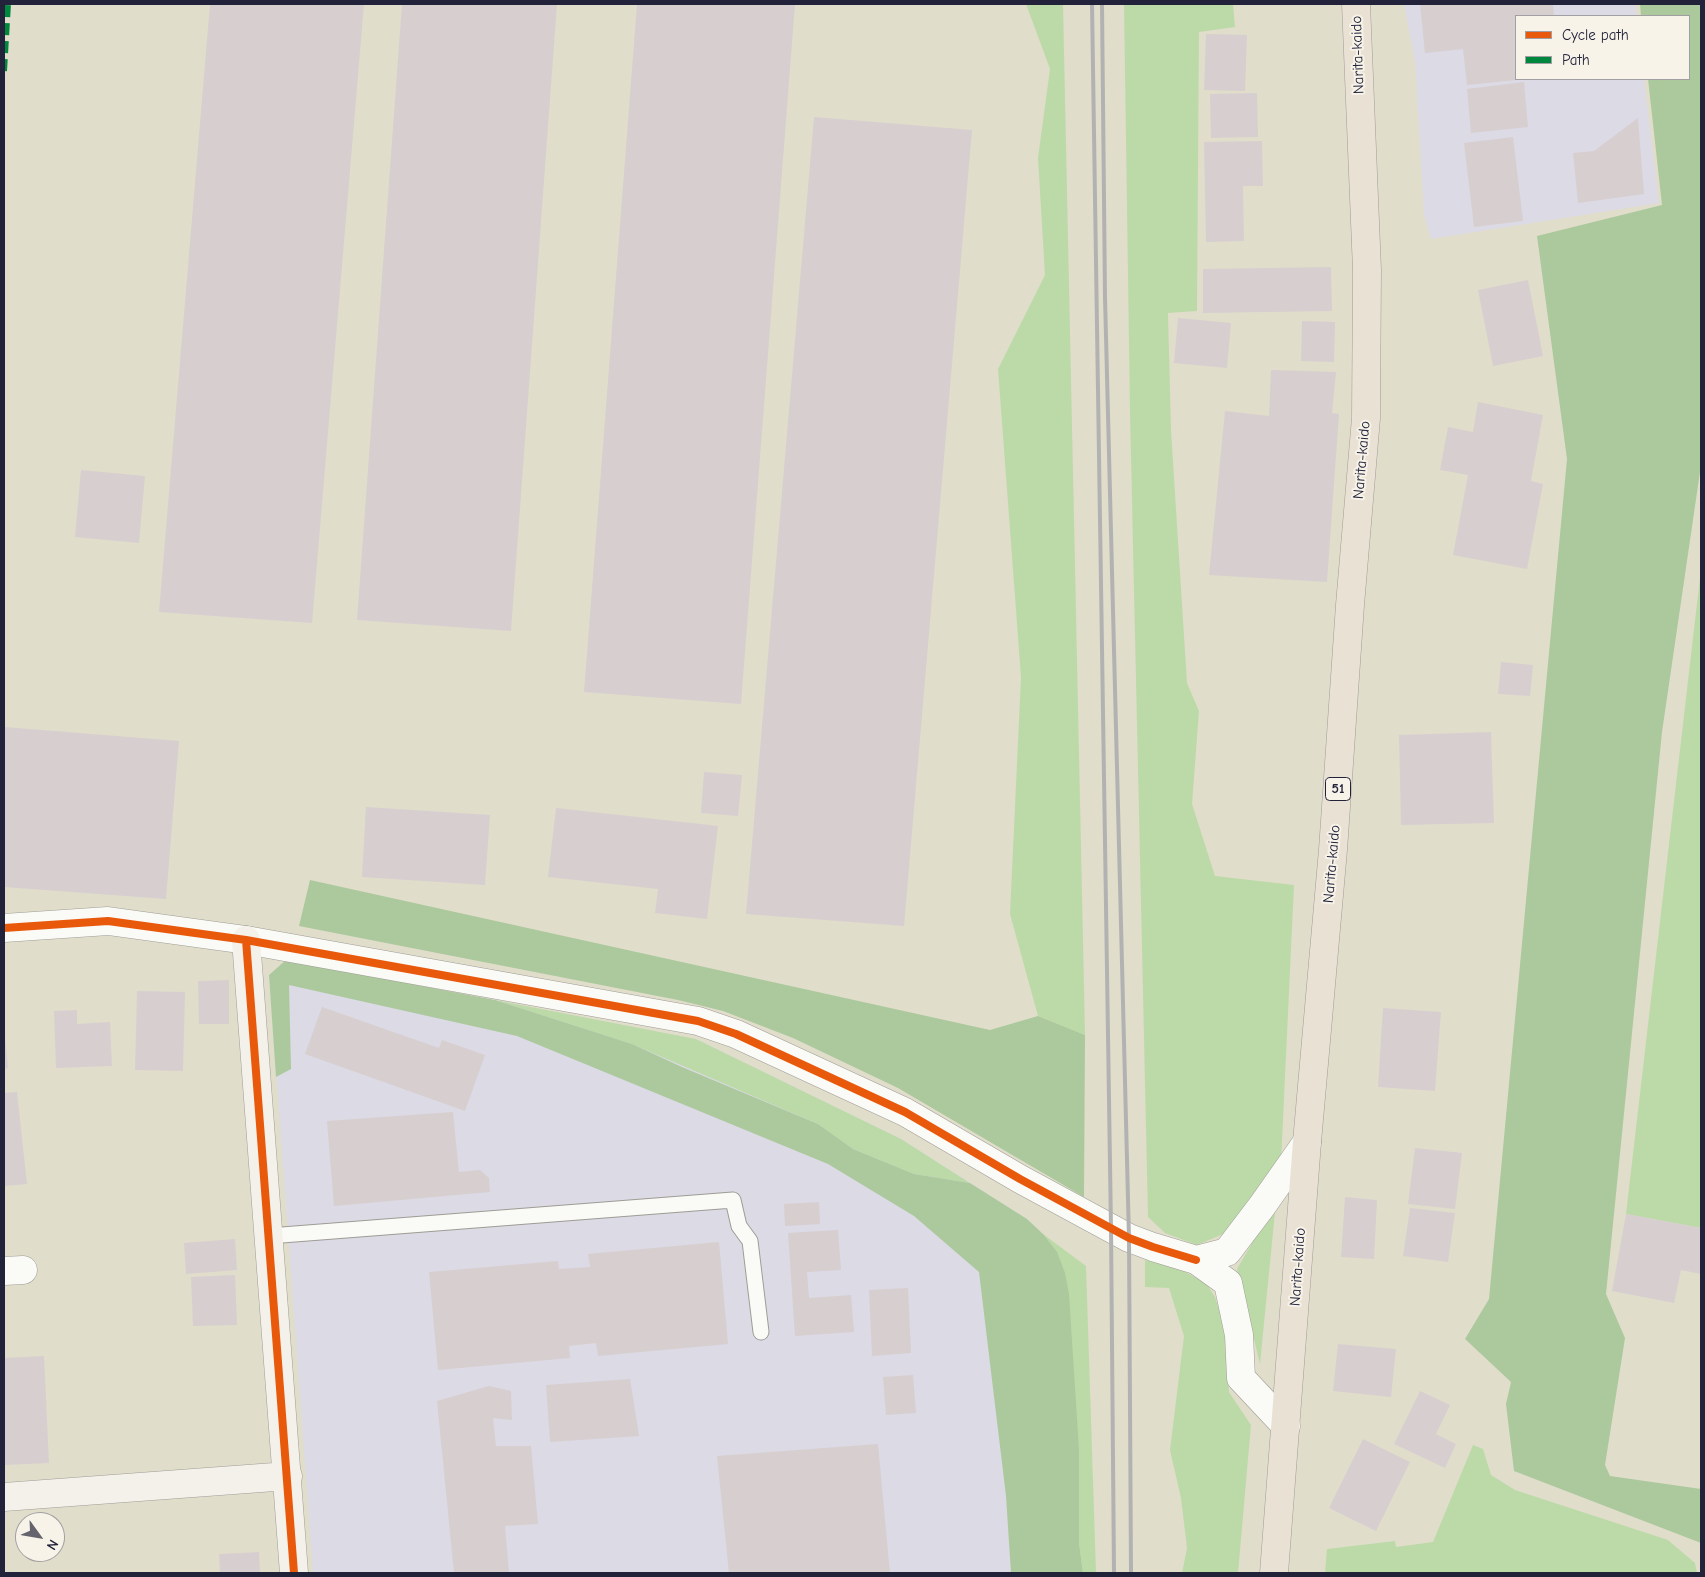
<!DOCTYPE html>
<style>
body{margin:0}
#map{position:relative;width:1705px;height:1577px;overflow:hidden;background:#e1ddcb;font-family:"Comic Neue",sans-serif}
canvas{display:block}
.frame{position:absolute;inset:0;border:5px solid #22223b;pointer-events:none}
.legend{position:absolute;left:1515px;top:15px;width:175px;height:65px;box-sizing:border-box;background:#f7f3e8;border:1px solid #a29fa3;margin:0;padding:6px 9px;list-style:none;font-size:15px;color:#22223b}
.legend li{display:flex;align-items:center;gap:10px;height:25px}
.legend b{width:25px;border:1px solid #a29fa3}
.north{position:absolute;left:15px;top:1512px;width:50px;height:50px;box-sizing:border-box;background:#f7f3e8;border:1px solid #a29fa3;border-radius:50%;rotate:122deg;font-size:14px;font-weight:700;line-height:20px;text-align:center;color:#22223b}
.north::after{content:'';display:block;margin:auto;width:18px;height:22px;background:#65636d;clip-path:polygon(50% 0,100% 100%,50% 72%,0 100%)}
</style>
<div id="map">
<canvas width="1705" height="1577"></canvas>
<div class="frame"></div>
<ul class="legend">
<li><b style="height:6px;background:#e8590c"></b>Cycle path</li>
<li><b style="height:6px;background:#00873e"></b>Path</li>
</ul>
<div class="north">N</div>
</div>
<script>
const ctx = document.querySelector('canvas').getContext('2d');
ctx.lineJoin = 'round';
function fill(path, color) { ctx.fillStyle = color; ctx.fill(path, 'evenodd'); }
const poly = rows => new Path2D(rows.map(r => 'M' + r).join(''));
function stroke(path, color, width, dash) { ctx.strokeStyle = color; ctx.lineWidth = width; ctx.lineCap = dash ? 'butt' : 'round'; ctx.setLineDash(dash || []); ctx.stroke(path); }
function drawText(font, color, halo, rows, align = 'center') {
  ctx.font = font + ' "Comic Neue",sans-serif'; ctx.lineWidth = 4; ctx.setLineDash([]); ctx.textBaseline = 'middle'; ctx.strokeStyle = halo; ctx.fillStyle = color; for (const [text, x, y, turn = 0] of rows) {
    ctx.save(); ctx.translate(x, y); ctx.rotate((+turn || 0) * Math.PI / 180); ctx.textAlign = isNaN(turn) ? turn : align; if (halo) ctx.strokeText(text, 0, 0); ctx.fillText(text, 0, 0); ctx.restore();
  }
}
const built = poly([
 [1404,4,1635,4,1637,16,1516,16,1516,79,1644,79,1659,203,1431,239,1424,215,1415,62],
 [286,960,696,1039,901,1139,1027,1219,1043,1234,1073,1573,313,1573,269,975]
]);
const green = poly([
 [1026,4,1063,4,1085,1035,1038,1016,1010,914,1021,677,998,369,1045,275,1038,158,1050,69],
 [1124,4,1233,4,1235,27,1199,32,1197,311,1168,313,1171,430,1187,683,1199,711,1192,804,1215,876,1294,885,1281,1162,1235,1229,1197,1245,1165,1233,1148,1217,1130,412],
 [1701,569,1701,1228,1626,1214],
 [495,1000,696,1039,901,1139,970,1183,914,1174,853,1149,818,1124,632,1044],
 [1276,1202,1260,1364,1237,1269],
 [1043,1234,1086,1266,1096,1573,1083,1573,1079,1543,1079,1450],
 [1145,1260,1178,1268,1206,1283,1215,1297,1225,1327,1229,1392,1251,1425,1238,1573,1182,1573,1187,1548,1181,1498,1170,1450,1184,1336,1169,1288,1145,1287],
 [1473,1445,1483,1449,1491,1475,1515,1490,1668,1540,1695,1563,1697,1573,1325,1573,1327,1549,1395,1541,1396,1547,1433,1542]
]);
const forest = poly([
 [1640,4,1701,4,1701,465,1662,732,1606,1294,1625,1338,1605,1465,1610,1476,1701,1489,1701,1543,1514,1471,1506,1404,1511,1382,1465,1339,1489,1299,1567,459,1537,236,1662,205,1648,79,1689,79,1689,16,1641,16],
 [310,880,990,1030,1038,1016,1085,1035,1084,1197,898,1088,793,1038,723,1011,678,1000,299,926],
 [286,960,495,1000,632,1044,682,1067,818,1124,853,1149,914,1174,970,1183,1027,1219,1043,1234,1057,1252,1065,1273,1069,1294,1079,1450,1079,1543,1083,1573,1011,1573,1006,1496,979,1272,914,1216,828,1164,517,1036,289,985,291,1069,276,1077,269,975]
]);
const building = poly([
 [210,4,364,4,312,623,159,612],
 [402,4,557,4,511,631,357,620],
 [637,4,795,4,741,704,584,692],
 [1420,4,1553,4,1554,16,1516,16,1516,80,1467,85,1463,49,1425,53],
 [1206,34,1247,35,1245,91,1204,90],
 [1524,82,1528,127,1471,133,1467,89],
 [1257,93,1258,137,1211,138,1210,94],
 [814,117,972,130,904,926,746,914],
 [1638,118,1644,194,1578,203,1573,153,1594,151],
 [1513,137,1523,221,1474,227,1464,143],
 [1262,141,1263,186,1243,186,1244,241,1206,242,1204,142],
 [1331,267,1332,311,1203,313,1203,269],
 [1528,280,1543,356,1493,366,1478,290],
 [1178,318,1231,323,1227,368,1174,363],
 [1302,321,1335,322,1334,362,1301,361],
 [1271,370,1336,372,1332,413,1339,414,1327,582,1209,575,1225,411,1269,416],
 [1478,402,1543,415,1531,481,1543,484,1527,569,1453,555,1468,475,1440,470,1448,427,1473,432],
 [81,470,145,476,139,543,75,537],
 [1501,662,1533,665,1530,696,1498,694],
 [4,727,179,741,166,899,4,887],
 [1491,732,1494,823,1401,825,1399,735],
 [704,772,742,775,738,816,701,813],
 [366,807,490,815,485,885,362,877],
 [556,808,718,826,707,919,655,913,658,889,548,877],
 [229,980,229,1024,199,1024,198,981],
 [137,991,185,992,183,1071,135,1070],
 [322,1007,439,1048,442,1040,485,1055,465,1111,305,1054],
 [1383,1008,1441,1012,1435,1091,1378,1087],
 [77,1010,77,1024,110,1022,112,1066,56,1068,54,1011],
 [4,1037,5,1037,8,1068,4,1069],
 [17,1092,27,1184,4,1186,4,1093],
 [453,1112,459,1172,480,1170,489,1178,490,1192,334,1206,327,1121],
 [1415,1148,1462,1153,1455,1209,1408,1204],
 [1345,1197,1377,1200,1374,1259,1341,1257],
 [819,1202,820,1224,785,1226,784,1204],
 [1410,1208,1455,1213,1448,1262,1403,1256],
 [1626,1214,1701,1228,1701,1274,1681,1270,1674,1303,1612,1291],
 [838,1230,841,1270,807,1272,809,1298,851,1295,854,1332,795,1336,788,1233],
 [235,1239,237,1270,186,1274,184,1243],
 [719,1242,728,1344,598,1356,596,1343,569,1346,570,1358,438,1370,429,1272,558,1261,559,1269,590,1267,588,1254],
 [235,1275,237,1325,193,1326,191,1277],
 [908,1288,911,1353,872,1356,869,1290],
 [1338,1344,1396,1349,1391,1397,1333,1391],
 [44,1356,49,1463,4,1465,4,1358],
 [913,1375,916,1413,886,1415,883,1377],
 [630,1379,639,1436,550,1442,546,1385],
 [489,1386,511,1391,512,1420,493,1418,496,1446,531,1446,538,1524,505,1526,509,1573,454,1573,437,1401],
 [1420,1391,1450,1405,1436,1434,1456,1444,1445,1468,1394,1444],
 [1363,1439,1410,1462,1376,1531,1329,1508],
 [878,1444,890,1573,729,1573,717,1456],
 [259,1552,260,1573,220,1573,219,1554]
]);
const lane = poly([
 [269,1236,733,1200,739,1226,750,1241,761,1332]
]);
const street = poly([
 [4,928,108,921,246,940,698,1021,736,1034,905,1112,1020,1179,1129,1238,1153,1247,1196,1260],
 [4,1271,23,1270],
 [1286,1426,1241,1378,1239,1335,1228,1283,1196,1260,1227,1252,1262,1206,1307,1142]
]);
const secondary = poly([
 [246,940,294,1573],
 [4,1497,288,1476]
]);
const highway = poly([
 [1274,1573,1307,1142,1333,850,1350,605,1366,418,1367,270,1356,4]
]);
const rail = poly([
 [1092,4,1111,1228,1114,1573],
 [1102,4,1105,297,1129,1238,1131,1573]
]);
const quiet = poly([
 [4,71,8,4]
]);
const cycleway = poly([
 [4,928,108,921,246,940,698,1021,736,1034,905,1112,1020,1179,1129,1238,1153,1247,1196,1260],
 [246,940,294,1573]
]);
const shields = [
 [1338,789,25]
];
const shieldNames = [
 ["51",1338,789]
];
const streetNames = [
 ["Narita-kaido",1358,55,-92],
 ["Narita-kaido",1362,460,-85],
 ["Narita-kaido",1332,864,-85],
 ["Narita-kaido",1298,1267,-86]
];
fill(built, '#dcdae4');
fill(green, '#bcdaa8');
fill(forest, '#abc99d');
fill(building, '#d7ced0');
stroke(lane, '#9e9c95', 17);
stroke(street, '#9e9c95', 29);
stroke(secondary, '#9e9c95', 29);
stroke(highway, '#9e9c95', 29);
stroke(lane, '#fafaf7', 15);
stroke(street, '#fafaf7', 28);
stroke(secondary, '#f4f1ea', 28);
stroke(highway, '#eae1d5', 28);
stroke(rail, '#b2b2b2', 4);
stroke(quiet, '#00873e', 6, [12, 6]);
stroke(cycleway, '#e8590c', 8);
for (const [x, y, w] of shields) { const box = new Path2D(); box.roundRect(x - w / 2, y - 11.5, w, 23, 4); ctx.fillStyle = '#f7f3e8'; ctx.fill(box); stroke(box, '#22223b', 1); }
drawText('bold 14px', '#22223b', null, shieldNames);
drawText('15px', '#22223b', '#f7f3e8', streetNames);
</script>
